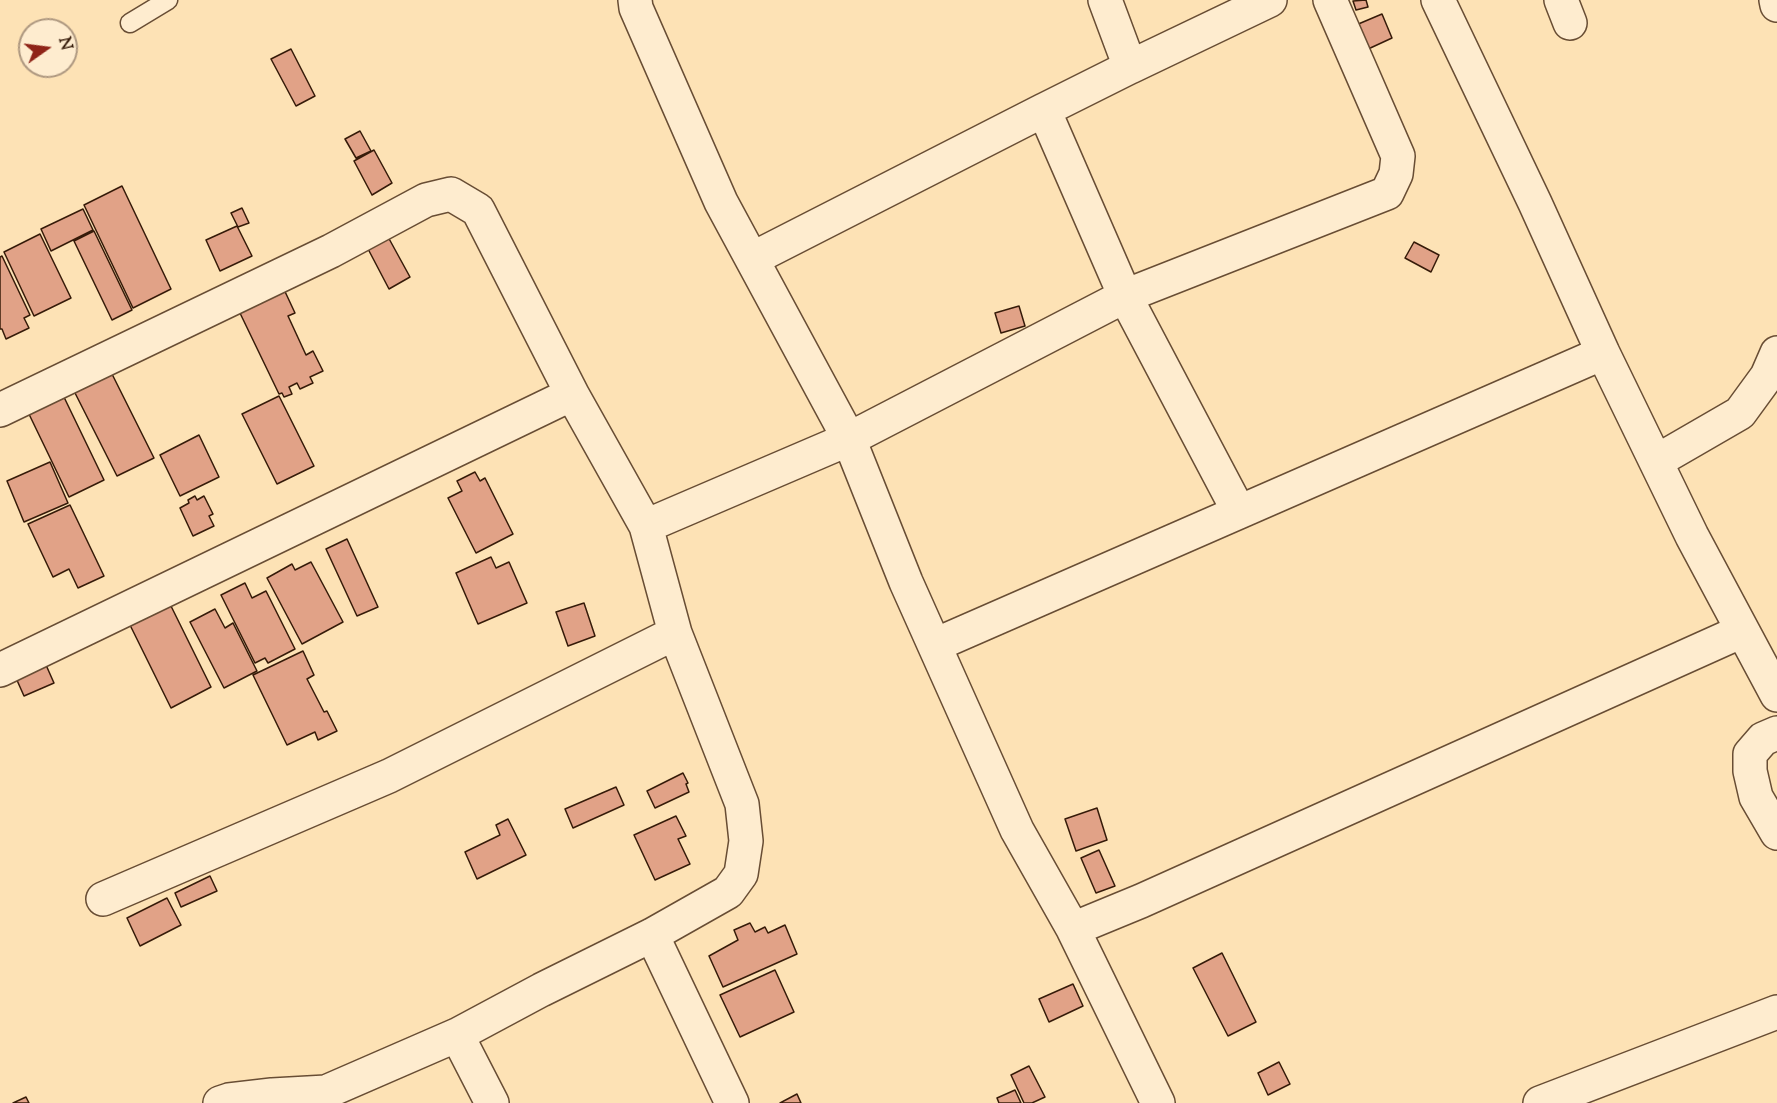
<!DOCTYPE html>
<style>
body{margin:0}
#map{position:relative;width:1777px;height:1103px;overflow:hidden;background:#fde2b5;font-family:"Sorts Mill Goudy",serif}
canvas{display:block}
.north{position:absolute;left:18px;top:18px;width:60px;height:60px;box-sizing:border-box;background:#feeccf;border:2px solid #ae9880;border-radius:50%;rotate:76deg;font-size:16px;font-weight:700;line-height:24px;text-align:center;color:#361b09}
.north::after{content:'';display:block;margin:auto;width:21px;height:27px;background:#8f2418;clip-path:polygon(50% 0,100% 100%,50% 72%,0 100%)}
</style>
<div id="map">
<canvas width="1777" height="1103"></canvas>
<div class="north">N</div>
</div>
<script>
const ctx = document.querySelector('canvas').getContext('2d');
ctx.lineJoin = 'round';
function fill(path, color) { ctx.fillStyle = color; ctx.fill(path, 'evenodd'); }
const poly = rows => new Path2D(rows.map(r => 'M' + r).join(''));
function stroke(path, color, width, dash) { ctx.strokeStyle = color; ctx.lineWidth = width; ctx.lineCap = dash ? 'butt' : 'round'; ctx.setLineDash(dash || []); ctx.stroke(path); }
const building = poly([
 [1366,0,1368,7,1356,10,1353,1,1366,0],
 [1382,14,1392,38,1366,50,1356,25,1382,14],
 [291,49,315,96,296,106,271,59,291,49],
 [360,131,371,151,356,158,345,139,360,131],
 [374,150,392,183,372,195,354,161,374,150],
 [122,186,171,289,133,308,84,205,122,186],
 [242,208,249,223,238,227,231,213,242,208],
 [83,209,93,230,51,251,41,229,83,209],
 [237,226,252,256,220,271,206,240,237,226],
 [94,231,132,310,112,320,74,241,94,231],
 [40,234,71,298,34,316,4,252,40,234],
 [387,235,410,277,389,289,367,247,387,235],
 [1414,242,1439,255,1431,272,1405,258,1414,242],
 [2,256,30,315,24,318,29,328,6,339,2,329,0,329,0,257,2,256],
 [281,283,295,313,288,316,306,355,313,351,323,371,310,377,313,383,300,389,297,383,289,387,292,394,284,397,282,393,279,394,239,311,281,283],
 [1019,306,1025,326,1001,333,995,313,1019,306],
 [110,370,154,458,117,476,73,389,110,370],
 [62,393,104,480,69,497,27,410,62,393],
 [279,396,314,466,277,484,242,414,279,396],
 [199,435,219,477,180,496,160,455,199,435],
 [50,462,68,503,24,522,7,481,50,462],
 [475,472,480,481,485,478,513,534,476,553,448,498,462,491,457,481,475,472],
 [195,496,197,500,204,496,213,514,209,516,214,526,193,536,180,508,189,503,188,500,195,496],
 [70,505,104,576,78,588,69,569,53,577,28,524,70,505],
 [347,539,378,607,357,616,326,549,347,539],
 [491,557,496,568,509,562,527,603,478,624,456,573,491,557],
 [311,562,343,622,302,644,267,578,292,564,295,570,311,562],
 [245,583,252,598,266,591,295,649,268,663,265,658,255,663,221,595,245,583],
 [169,602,211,687,171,708,129,623,169,602],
 [584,603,595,636,568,646,556,612,584,603],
 [215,609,225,628,233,623,257,671,224,688,190,622,215,609],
 [303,651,314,675,307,679,324,712,327,711,337,731,318,740,315,732,287,745,253,675,303,651],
 [46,665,54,683,24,696,16,678,46,665],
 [683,773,688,783,686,784,689,792,655,808,647,791,683,773],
 [616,787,624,805,573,828,565,809,616,787],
 [1097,808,1107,840,1076,851,1065,819,1097,808],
 [676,816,686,836,678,839,690,864,655,880,634,835,676,816],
 [508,819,526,855,477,879,465,852,500,835,496,825,508,819],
 [1099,850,1115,886,1096,893,1081,858,1099,850],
 [210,876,217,891,181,907,175,893,210,876],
 [167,898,181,925,140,946,127,918,167,898],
 [750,923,755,932,765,927,768,933,785,925,797,954,723,987,709,956,738,940,734,930,750,923],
 [1222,953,1256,1022,1228,1036,1193,968,1222,953],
 [775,970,794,1012,740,1037,720,995,775,970],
 [1073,984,1083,1006,1049,1022,1039,999,1073,984],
 [1279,1062,1290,1084,1268,1095,1258,1073,1279,1062],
 [1029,1066,1045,1097,1032,1103,1024,1103,1011,1075,1029,1066],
 [1015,1090,1021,1103,999,1103,997,1098,1015,1090],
 [797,1094,801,1103,780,1103,797,1094],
 [26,1097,29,1103,13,1103,26,1097]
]);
const lane = poly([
 [130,23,168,0]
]);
const street = poly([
 [635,0,636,8,721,202,849,439,906,582,1017,830,1073,929,1141,901,1742,631],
 [1105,0,1130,67,1044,110,1125,296,1239,512],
 [1438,0,1535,203,1603,353,1692,536,1777,695],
 [1561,0,1570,23],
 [1776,0,1777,5],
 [1130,67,1270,0],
 [752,259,1044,110],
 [0,410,331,251,426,200,451,194,478,210,572,394],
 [1657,461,1740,413,1767,376,1777,353],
 [646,526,849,439,1125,296,1387,193,1396,174,1398,156,1330,0],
 [935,645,1603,353],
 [0,670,572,394,646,526,675,633,389,776,103,899],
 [1777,733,1763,739,1750,754,1750,771,1756,797,1777,833],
 [1073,929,1158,1103],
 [652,935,732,1103],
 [457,1035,492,1103],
 [220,1103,229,1100,272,1095,326,1092],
 [316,1103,326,1092,457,1035,541,990,652,935,728,892,741,874,746,841,742,804,675,633],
 [1540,1103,1777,1012]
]);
fill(building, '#e1a287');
stroke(building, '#361b09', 1.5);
stroke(lane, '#684d34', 21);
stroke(street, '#684d34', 36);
stroke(lane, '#feeccf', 18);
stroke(street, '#feeccf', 33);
</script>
